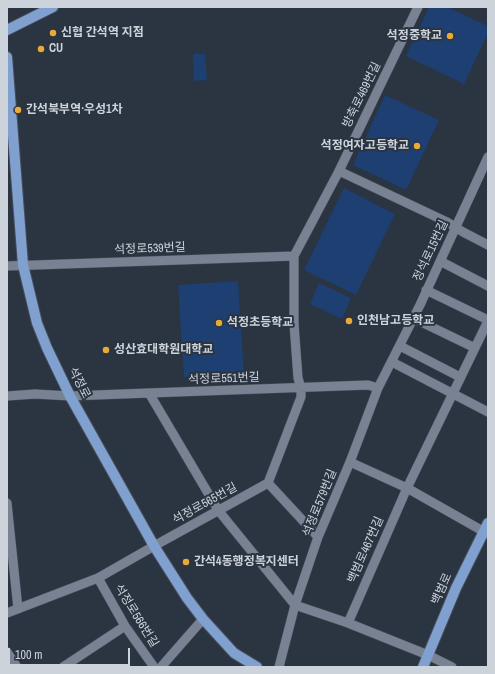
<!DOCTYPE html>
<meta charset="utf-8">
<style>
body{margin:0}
#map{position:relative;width:495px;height:674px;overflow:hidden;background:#2b3441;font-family:"Archivo Narrow",sans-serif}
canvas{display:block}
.frame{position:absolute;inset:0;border:8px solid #cdd3db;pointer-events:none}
.scale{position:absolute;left:8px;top:648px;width:122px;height:18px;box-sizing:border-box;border:2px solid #cdd3db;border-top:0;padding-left:5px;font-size:12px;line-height:14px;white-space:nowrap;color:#cdd3db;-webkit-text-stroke:3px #2b3441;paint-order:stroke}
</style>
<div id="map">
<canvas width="495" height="674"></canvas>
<div class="frame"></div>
<div class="scale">100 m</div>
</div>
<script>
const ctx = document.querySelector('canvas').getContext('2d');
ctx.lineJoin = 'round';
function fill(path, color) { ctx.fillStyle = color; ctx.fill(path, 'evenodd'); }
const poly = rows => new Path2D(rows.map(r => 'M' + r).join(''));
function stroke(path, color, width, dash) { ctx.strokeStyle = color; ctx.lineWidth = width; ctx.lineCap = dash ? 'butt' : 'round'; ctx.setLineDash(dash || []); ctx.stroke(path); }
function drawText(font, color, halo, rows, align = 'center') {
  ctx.font = font + ' "Archivo Narrow","Noto Sans KR",sans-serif'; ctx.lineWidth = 4; ctx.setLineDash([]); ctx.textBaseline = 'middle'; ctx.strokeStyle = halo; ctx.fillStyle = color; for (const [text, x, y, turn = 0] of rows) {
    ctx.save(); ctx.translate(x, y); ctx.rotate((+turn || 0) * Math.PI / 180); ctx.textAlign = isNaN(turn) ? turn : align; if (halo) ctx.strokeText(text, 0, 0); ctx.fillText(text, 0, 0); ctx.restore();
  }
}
const green = poly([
 [429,7,447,7,488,26,488,33,464,84,406,56],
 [193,54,205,54,207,80,194,81],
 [385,95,439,120,406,190,353,165],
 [344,188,395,214,356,295,304,270],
 [238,281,244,374,184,377,178,285],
 [319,283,351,298,342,319,310,304]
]);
const minor = poly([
 [339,171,447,222,463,232,488,245],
 [440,261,488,286],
 [7,266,294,256],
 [426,290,488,320],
 [413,318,475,348],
 [400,346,460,377],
 [392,362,488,412],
 [149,393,218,510,295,605,348,623,428,655,452,667],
 [7,396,35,394,70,396,149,393,368,385,378,388],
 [350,462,407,488,488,534],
 [7,503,18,609],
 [318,537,268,483,301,397,301,388,298,378,294,324,294,256,339,171,418,7],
 [98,578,125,626,154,667],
 [7,613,98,578,154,546,268,483],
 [348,623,407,488,488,321],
 [7,652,17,667],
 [63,667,125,626],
 [161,667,203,619],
 [279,667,295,605,318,537,350,462,378,388,420,305,488,157]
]);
const major = poly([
 [7,30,53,7],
 [7,57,23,265,37,323,47,348,70,396,154,546,187,598,203,619,234,653,257,667],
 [423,667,456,588,488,523]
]);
const markers = [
 [53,33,4,"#e9ab38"],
 [450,36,4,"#e9ab38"],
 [41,49,4,"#e9ab38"],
 [18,110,4,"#e9ab38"],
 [417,146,4,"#e9ab38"],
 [349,321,4,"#e9ab38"],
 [219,323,4,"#e9ab38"],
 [106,350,4,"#e9ab38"],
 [186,562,4,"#e9ab38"]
];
const poiNames = [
 ["신협 간석역 지점",61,33],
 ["석정중학교",442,36,"right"],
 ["CU",49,49],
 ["간석북부역·우성1차",26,110],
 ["석정여자고등학교",409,146,"right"],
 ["인천남고등학교",357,321],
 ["석정초등학교",227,323],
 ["성산효대학원대학교",114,350],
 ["간석4동행정복지센터",194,562]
];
const streetNames = [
 ["방축로469번길",362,95,-64],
 ["석정로539번길",150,249,-2],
 ["정석로15번길",431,251,-65],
 ["석정로551번길",224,379,-2],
 ["석정로",79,383,63],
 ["석정로579번길",320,503,-68],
 ["석정로565번길",205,504,-29],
 ["백범로467번길",366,550,-66],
 ["백범로",442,589,-66],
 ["석정로566번길",136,616,58]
];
fill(green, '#1d3f71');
stroke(minor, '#474f59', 10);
stroke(major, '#474f59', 12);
stroke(minor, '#788292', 9);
stroke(major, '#80a0d0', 10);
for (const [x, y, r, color] of markers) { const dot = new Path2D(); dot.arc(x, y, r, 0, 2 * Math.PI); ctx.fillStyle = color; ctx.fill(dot); stroke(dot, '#2b3441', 1.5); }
drawText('bold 12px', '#cdd3db', '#2b3441', poiNames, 'left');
drawText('12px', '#cdd3db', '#2b3441', streetNames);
</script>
